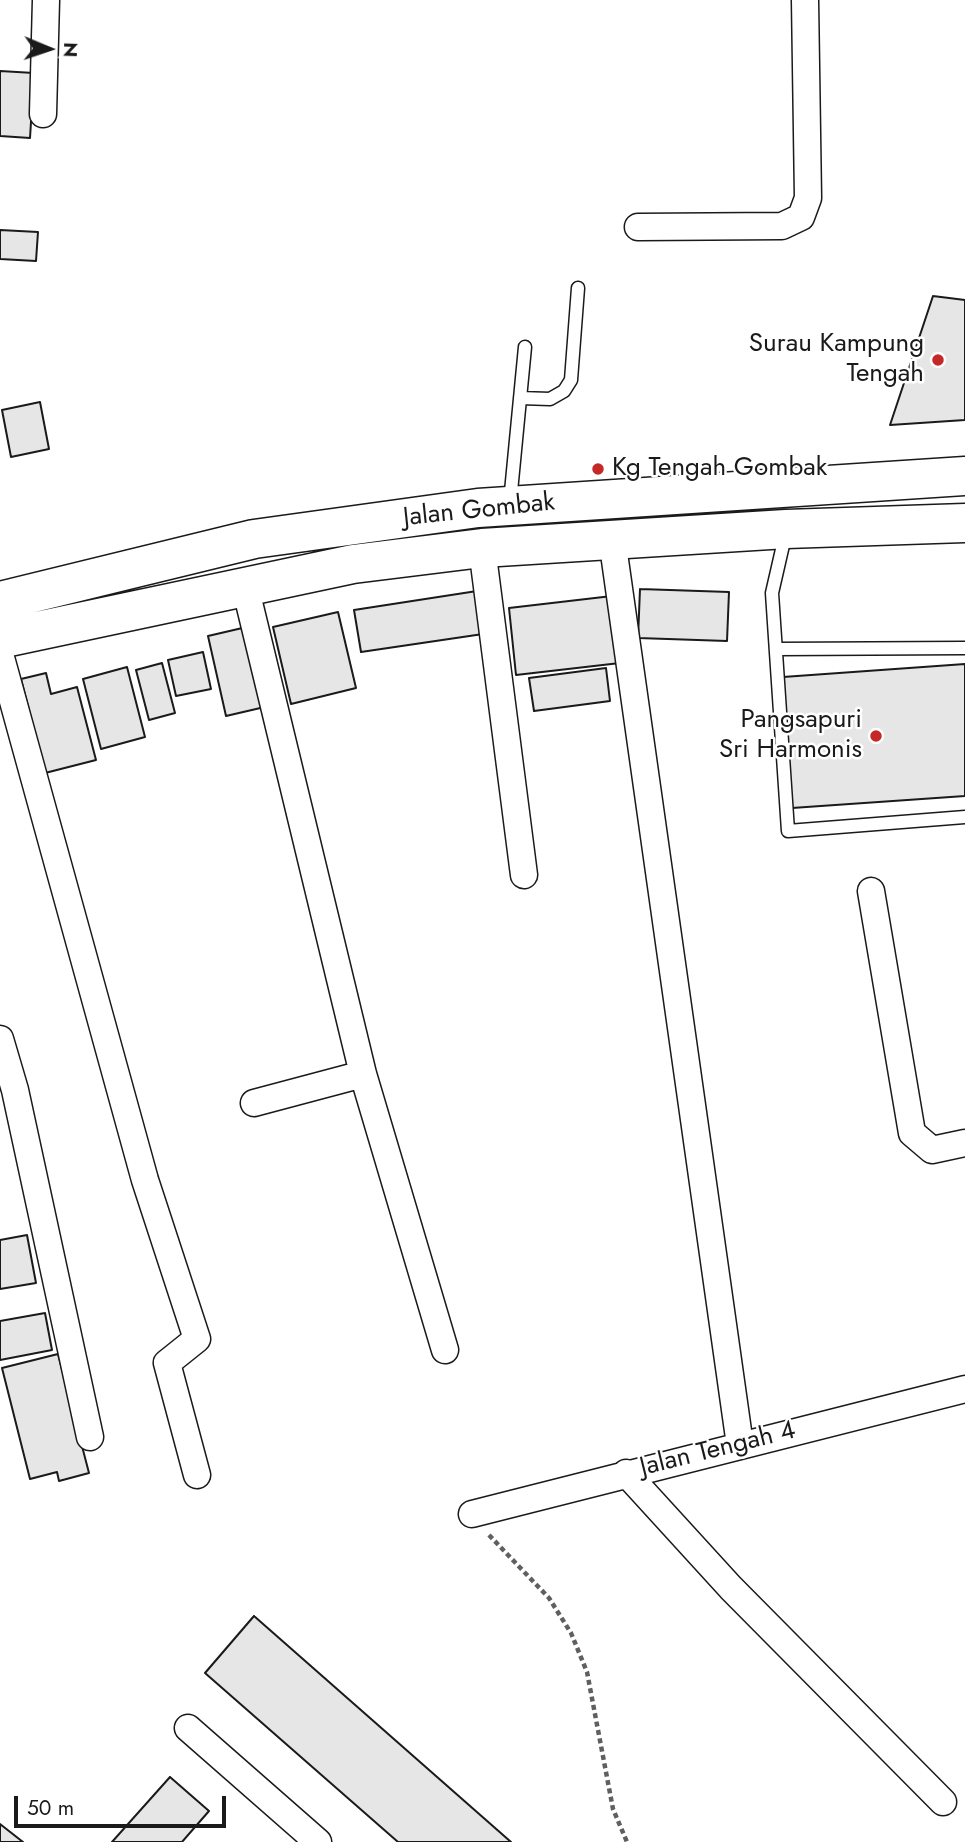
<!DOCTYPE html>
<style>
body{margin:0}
#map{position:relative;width:965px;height:1842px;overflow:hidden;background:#fff;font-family:Jost,sans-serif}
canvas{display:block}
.north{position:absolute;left:14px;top:14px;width:70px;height:70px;-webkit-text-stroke:5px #fff;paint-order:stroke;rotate:92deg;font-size:19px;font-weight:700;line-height:28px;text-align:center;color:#1a1a1a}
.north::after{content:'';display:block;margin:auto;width:24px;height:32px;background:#1a1a1a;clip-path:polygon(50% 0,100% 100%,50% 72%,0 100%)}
.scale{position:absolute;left:14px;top:1796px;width:212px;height:32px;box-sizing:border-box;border:4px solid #1a1a1a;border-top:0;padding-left:9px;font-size:21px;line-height:24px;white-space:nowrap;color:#1a1a1a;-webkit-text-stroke:5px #fff;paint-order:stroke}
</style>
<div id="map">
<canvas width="965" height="1842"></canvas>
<div class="north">N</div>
<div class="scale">50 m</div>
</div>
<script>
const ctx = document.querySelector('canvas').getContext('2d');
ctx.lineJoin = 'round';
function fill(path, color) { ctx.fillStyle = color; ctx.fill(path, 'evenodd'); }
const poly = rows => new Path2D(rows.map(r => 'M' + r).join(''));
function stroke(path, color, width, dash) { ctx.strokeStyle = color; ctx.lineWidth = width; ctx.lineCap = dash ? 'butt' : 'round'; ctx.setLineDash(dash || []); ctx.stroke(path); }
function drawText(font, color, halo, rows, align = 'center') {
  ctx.font = font + ' Jost,sans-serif'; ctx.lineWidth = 5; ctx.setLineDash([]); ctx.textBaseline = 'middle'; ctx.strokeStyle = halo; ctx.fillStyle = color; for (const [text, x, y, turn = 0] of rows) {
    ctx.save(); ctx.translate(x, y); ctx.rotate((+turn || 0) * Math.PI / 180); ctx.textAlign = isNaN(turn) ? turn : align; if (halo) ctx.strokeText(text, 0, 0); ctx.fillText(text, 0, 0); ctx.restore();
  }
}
const building = poly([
 [0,71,34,73,30,138,0,136,0,71],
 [0,230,38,232,36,261,0,259,0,230],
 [933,296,965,300,965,420,890,425,933,296],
 [40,402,49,449,11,457,2,410,40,402],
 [640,589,729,592,727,641,638,638,640,589],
 [477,591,483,634,361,652,354,610,477,591],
 [612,596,620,663,516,675,509,608,612,596],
 [338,612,356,688,291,704,273,627,338,612],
 [251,626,269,706,226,716,208,636,251,626],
 [203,652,211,689,176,696,168,660,203,652],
 [162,663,175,713,149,720,136,670,162,663],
 [965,664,965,796,792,808,783,677,965,664],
 [127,667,145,737,101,749,83,679,127,667],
 [606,668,610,701,534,711,529,678,606,668],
 [46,673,51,694,77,687,96,760,45,773,21,679,46,673],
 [27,1235,36,1283,0,1289,0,1240,27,1235],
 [45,1313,52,1350,0,1360,0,1321,45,1313],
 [58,1354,89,1473,59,1481,57,1472,30,1479,2,1368,58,1354],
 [254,1616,511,1842,398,1842,205,1673,254,1616],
 [170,1777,209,1811,182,1842,112,1842,170,1777],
 [0,1824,23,1842,0,1842,0,1824]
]);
const path = poly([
 [489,1535,549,1598,571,1633,587,1672,613,1809,627,1842]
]);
const lane = poly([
 [520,398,550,399,564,391,571,380,578,288],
 [510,502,525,347],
 [786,532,772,593,788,831,965,817],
 [777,649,965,648]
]);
const street = poly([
 [43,114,46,0],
 [638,227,782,226,801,217,808,198,805,0],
 [612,539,740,1445],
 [482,548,524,875],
 [245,586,363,1074,445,1350],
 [0,654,145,1180,197,1339,167,1363,197,1475],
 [871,891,912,1133,932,1150,965,1143],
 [0,1039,15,1090,90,1437],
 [254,1103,363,1074],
 [626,1473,731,1588,943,1802],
 [472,1514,965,1389],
 [188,1728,318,1842]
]);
const primary = poly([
 [0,601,254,539,478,508,965,476],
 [0,639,353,564,482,548,786,529,965,523]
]);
const markers = [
 [938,360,7,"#c62828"],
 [598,469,7,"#c62828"],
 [876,736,7,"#c62828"]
];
const poiNames = [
 ["Surau Kampung",924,345],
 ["Tengah",924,375],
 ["Kg Tengah Gombak",612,469,"left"],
 ["Pangsapuri",862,721],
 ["Sri Harmonis",862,751]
];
const streetNames = [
 ["Jalan Gombak",479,511,-6],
 ["Jalan Tengah 4",718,1450,-14]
];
fill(building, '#e6e6e6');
stroke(building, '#1a1a1a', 2);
stroke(lane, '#1a1a1a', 15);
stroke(street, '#1a1a1a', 29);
stroke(primary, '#1a1a1a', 41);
stroke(path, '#5f5f5f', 4.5, [5, 3.5]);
stroke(lane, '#fff', 12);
stroke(street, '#fff', 26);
stroke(primary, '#fff', 38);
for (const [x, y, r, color] of markers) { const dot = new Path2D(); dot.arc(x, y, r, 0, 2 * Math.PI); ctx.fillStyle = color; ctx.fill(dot); stroke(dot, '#fff', 2.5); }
drawText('26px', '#1a1a1a', '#fff', poiNames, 'right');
drawText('26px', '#1a1a1a', '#fff', streetNames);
</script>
